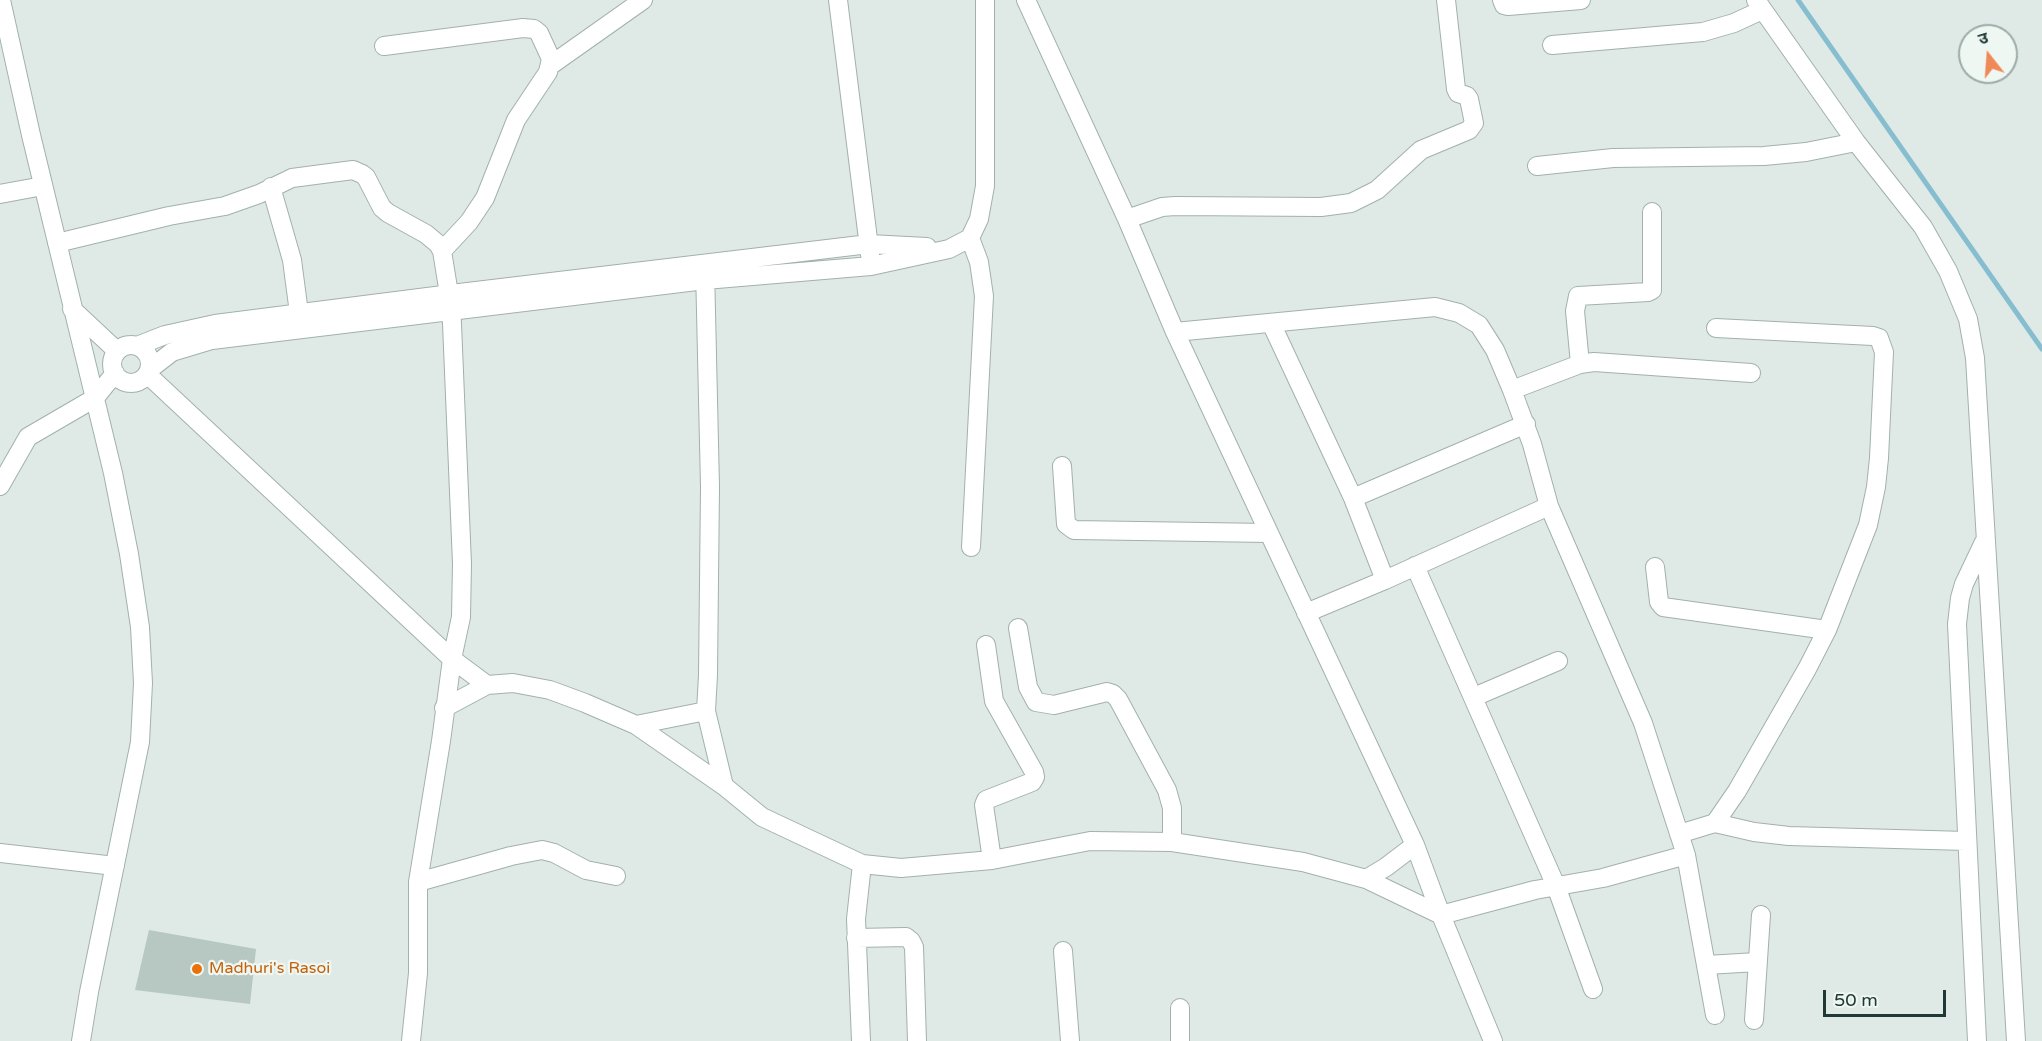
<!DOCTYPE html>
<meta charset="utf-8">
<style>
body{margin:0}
#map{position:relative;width:2042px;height:1041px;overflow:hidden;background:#dfeae6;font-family:"Varela Round","Noto Sans Devanagari",sans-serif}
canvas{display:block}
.north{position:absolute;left:1958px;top:24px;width:60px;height:60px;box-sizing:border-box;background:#eff7f3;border:2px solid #9caba7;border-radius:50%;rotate:343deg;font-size:16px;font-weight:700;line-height:24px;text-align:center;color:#203935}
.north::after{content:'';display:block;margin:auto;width:21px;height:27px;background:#ef8958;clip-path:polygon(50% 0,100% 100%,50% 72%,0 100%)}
.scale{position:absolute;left:1823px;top:990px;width:123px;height:27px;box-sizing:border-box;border:3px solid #203935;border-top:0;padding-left:8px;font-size:18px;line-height:21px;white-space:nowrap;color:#203935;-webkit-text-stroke:4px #eff7f3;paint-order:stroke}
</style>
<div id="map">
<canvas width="2042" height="1041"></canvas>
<div class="north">उ</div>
<div class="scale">50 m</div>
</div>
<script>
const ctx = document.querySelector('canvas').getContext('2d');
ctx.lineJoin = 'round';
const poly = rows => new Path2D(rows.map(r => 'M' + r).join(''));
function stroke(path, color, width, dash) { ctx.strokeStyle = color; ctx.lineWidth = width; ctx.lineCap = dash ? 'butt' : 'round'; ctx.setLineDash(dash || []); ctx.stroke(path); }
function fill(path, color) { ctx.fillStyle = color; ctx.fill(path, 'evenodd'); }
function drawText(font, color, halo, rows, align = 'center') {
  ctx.font = font + ' "Varela Round",sans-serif'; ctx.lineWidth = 4.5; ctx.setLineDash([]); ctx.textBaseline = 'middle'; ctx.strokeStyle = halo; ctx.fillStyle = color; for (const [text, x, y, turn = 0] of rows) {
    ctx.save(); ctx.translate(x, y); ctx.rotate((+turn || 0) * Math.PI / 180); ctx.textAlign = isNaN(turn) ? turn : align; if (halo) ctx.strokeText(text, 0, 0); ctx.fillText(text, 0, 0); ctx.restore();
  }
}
const stream = poly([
 [1798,0,2042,349]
]);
const building = poly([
 [149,930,256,949,250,1004,135,990]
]);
const minor = poly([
 [1,0,31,135,113,473,129,554,140,627,143,683,140,742,89,992,81,1041],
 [838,0,870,255],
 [1026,0,1127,219,1175,332,1415,845,1441,915,1493,1041],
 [1502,0,1504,5,1508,6,1581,0],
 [1756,0,1856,142,1923,227,1948,271,1968,319,1975,358,2016,1041],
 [1552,45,1703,32,1734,23,1762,10],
 [384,46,523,28,534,29,539,33,551,59,548,72,516,120,485,198,469,222,442,251],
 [551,65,643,0],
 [1537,166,1613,158,1764,156,1806,152,1856,142],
 [271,187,292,260,299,313],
 [0,194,43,186],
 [1127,219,1162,207,1175,206,1321,207,1351,203,1377,190,1421,150,1469,130,1474,123,1469,99,1467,96,1458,93,1456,89,1446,0],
 [970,238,979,262,984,296,971,547],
 [57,243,169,216,225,206,259,194,292,178,353,170,362,174,366,177,382,208,388,213,426,234,438,244,442,251,449,294],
 [705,268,710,487,708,675,706,711,724,786],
 [72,309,117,351],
 [1271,323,1353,498,1385,580],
 '112 364a19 19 0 1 1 38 0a19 19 0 1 1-38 0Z',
 [137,346,165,335,215,324,451,294,869,244,927,247],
 [1580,364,1575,311,1578,296,1648,292,1652,290,1652,212],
 [150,369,172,352,212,340,705,280,871,266,949,249,970,238,979,219,985,186,985,0],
 [147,374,452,659,487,685,513,683,550,690,585,703,636,725,724,786,762,817,862,864,901,868,992,860,1090,841,1172,842,1303,862,1366,879,1441,915,1535,890,1603,878,1686,855,1643,723,1549,506,1532,444,1512,390,1495,350,1479,325,1459,313,1435,307,1175,332],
 [1512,390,1580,364,1594,362,1751,373],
 [1062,466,1066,524,1074,530,1268,533],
 [0,486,28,437,95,398,115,373],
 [1353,498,1526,424],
 [1415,566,1556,886,1593,989],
 [1655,567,1659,602,1663,607,1827,630],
 [1306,613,1385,580,1549,506],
 [1018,628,1028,687,1036,702,1054,705,1107,692,1113,694,1118,699,1167,790,1172,808,1172,842],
 [986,645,994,701,1034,772,1035,777,1032,782,986,800,984,805,992,860],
 [1474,697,1558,661],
 [444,708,487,685],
 [636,725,706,711],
 [1715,823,1754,832,1789,836,1966,841],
 [1679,834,1715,823,1737,791,1807,669,1827,630,1868,525,1876,487,1879,458,1884,352,1879,338,1873,336,1716,328],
 [0,853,115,866],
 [1686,855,1715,1015],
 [1366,879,1386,867,1415,845],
 [418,882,511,856,542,850,554,853,586,870,616,876],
 [856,938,906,937,911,941,914,947,917,1041],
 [1063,951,1070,1041],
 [1707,965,1757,962],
 [1180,1008,1180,1041],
 [1754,1020,1761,915],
 [411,1041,418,973,418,882,441,741,452,659,461,617,462,564,451,300],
 [861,1041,856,919,862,864],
 [1977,1041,1957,624,1960,598,1964,584,1984,542]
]);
const markers = [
 [197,969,6,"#e8710a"]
];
const foodNames = [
 ["Madhuri's Rasoi",209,969]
];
stroke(stream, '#87becf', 5);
fill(building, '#b7c7c2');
stroke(minor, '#a2b1ad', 20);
stroke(minor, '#fff', 18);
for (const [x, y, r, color] of markers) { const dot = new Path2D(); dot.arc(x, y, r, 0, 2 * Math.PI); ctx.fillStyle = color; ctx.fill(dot); stroke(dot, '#eff7f3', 2); }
drawText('16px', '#c56008', '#eff7f3', foodNames, 'left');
</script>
